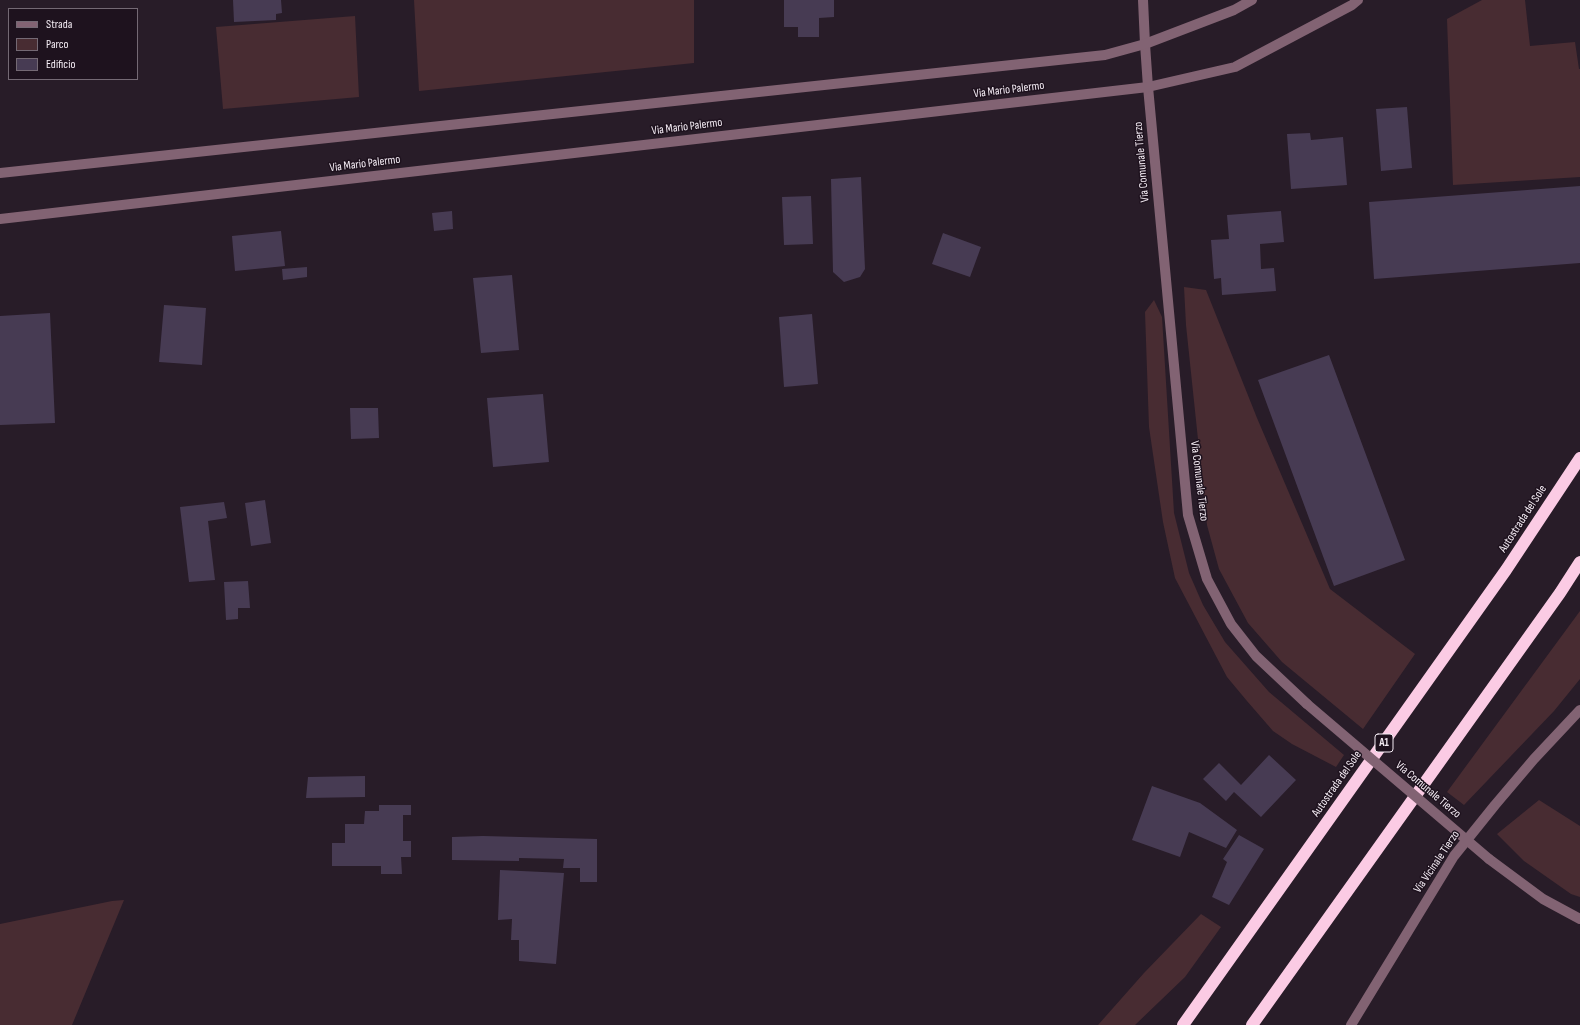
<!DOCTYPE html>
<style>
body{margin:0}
#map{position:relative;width:1580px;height:1025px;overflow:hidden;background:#281c28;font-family:"Sofia Sans Condensed",sans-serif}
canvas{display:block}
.legend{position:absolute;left:8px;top:8px;width:130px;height:72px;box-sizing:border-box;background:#1e121e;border:1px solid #746974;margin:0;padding:5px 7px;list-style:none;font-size:12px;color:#f4ecf4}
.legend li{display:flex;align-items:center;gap:8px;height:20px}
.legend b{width:20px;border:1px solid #746974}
</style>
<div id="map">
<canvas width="1580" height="1025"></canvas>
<ul class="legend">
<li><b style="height:5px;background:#826373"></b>Strada</li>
<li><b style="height:11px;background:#482c32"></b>Parco</li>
<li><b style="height:11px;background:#473b53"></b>Edificio</li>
</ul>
</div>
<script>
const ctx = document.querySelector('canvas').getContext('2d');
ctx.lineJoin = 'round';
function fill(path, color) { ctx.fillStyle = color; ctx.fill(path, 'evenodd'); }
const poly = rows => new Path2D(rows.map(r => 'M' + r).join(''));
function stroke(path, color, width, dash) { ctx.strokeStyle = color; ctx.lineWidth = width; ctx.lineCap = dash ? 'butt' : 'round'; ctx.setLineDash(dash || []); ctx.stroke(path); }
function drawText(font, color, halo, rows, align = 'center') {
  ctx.font = font + ' "Sofia Sans Condensed",sans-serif'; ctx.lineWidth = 3; ctx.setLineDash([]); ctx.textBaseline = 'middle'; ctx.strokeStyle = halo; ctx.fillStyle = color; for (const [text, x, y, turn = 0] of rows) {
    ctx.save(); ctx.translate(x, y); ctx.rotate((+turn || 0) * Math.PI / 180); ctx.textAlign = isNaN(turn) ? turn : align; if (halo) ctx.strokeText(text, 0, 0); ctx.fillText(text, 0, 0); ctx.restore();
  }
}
const green = poly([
 [414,0,694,0,694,63,419,91],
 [1482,0,1525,0,1530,46,1575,42,1579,69,1580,69,1580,177,1453,185,1447,19],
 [355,16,359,97,223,109,216,27],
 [1184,287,1206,290,1257,418,1330,589,1415,654,1363,729,1282,662,1248,623,1219,569,1207,525,1186,325],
 [1154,300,1162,317,1174,513,1189,573,1203,605,1225,642,1269,692,1344,755,1336,767,1292,744,1273,731,1247,701,1227,677,1175,578,1163,522,1149,427,1145,312],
 [1580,611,1580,679,1554,711,1464,805,1447,792],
 [1539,800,1580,826,1580,897,1571,894,1524,861,1497,834],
 [124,900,72,1025,0,1025,0,924,112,901],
 [1201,914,1221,927,1185,977,1135,1025,1098,1025,1144,973]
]);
const building = poly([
 [233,0,281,0,282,13,276,14,276,20,234,22],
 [784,0,834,0,834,17,819,18,819,37,798,37,798,27,784,27],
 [1407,107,1412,168,1381,171,1376,109],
 [1310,133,1311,140,1343,137,1347,185,1291,189,1287,134],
 [861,177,865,269,860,277,844,282,833,272,831,179],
 [1580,186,1580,263,1374,279,1369,202],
 [811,196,813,244,784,245,782,197],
 [452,211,453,229,434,231,432,213],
 [1281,211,1284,242,1260,244,1261,269,1274,268,1276,291,1222,295,1221,278,1214,279,1211,240,1229,239,1227,215],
 [281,231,285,266,235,271,232,236],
 [943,233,981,247,970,277,932,264],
 [307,267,307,277,283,280,282,269],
 [512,275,519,350,481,353,473,278],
 [164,305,206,308,202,365,159,362],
 [50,313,55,423,0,425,0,316],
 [812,314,818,384,784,387,779,317],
 [1329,355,1405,560,1334,586,1258,380],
 [543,394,549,462,493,467,487,398],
 [350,408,378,408,379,438,351,439],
 [265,500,271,543,251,546,245,503],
 [224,502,227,518,208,521,215,580,189,582,180,507],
 [248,581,250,608,238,608,238,619,226,620,224,582],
 [1269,755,1296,780,1261,817,1234,792,1226,801,1203,779,1219,763,1241,785],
 [365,776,365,797,306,798,308,777],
 [1152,786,1200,803,1237,830,1226,848,1189,832,1180,857,1132,840],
 [379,805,411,805,411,815,403,815,403,841,411,841,411,857,401,857,402,874,381,874,381,866,332,866,332,843,345,843,345,824,364,824,365,811,379,811],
 [1239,835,1264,849,1229,905,1212,897,1227,862,1223,859],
 [483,836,597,839,597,882,580,882,580,868,563,868,564,859,519,858,519,861,452,860,452,837],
 [500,870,564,873,556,964,519,961,519,940,511,940,512,919,498,920]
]);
const service = poly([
 [1143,0,1145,44]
]);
const minor = poly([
 [1145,44,1148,87,1188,515,1207,579,1231,624,1256,656,1307,704],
 [1489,859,1543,899,1580,919],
 [1351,1025,1454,856,1495,805,1534,759,1580,710]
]);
const tertiary = poly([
 [0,173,1105,55,1145,44,1234,10,1252,0],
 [0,219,1148,87,1235,67,1352,5,1358,0]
]);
const motorway = poly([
 [1183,1025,1506,570,1580,458],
 [1252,1025,1560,593,1580,562]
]);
const minorBridge = poly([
 [1307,704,1489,859]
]);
const shields = [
 [1384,743,18]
];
const shieldNames = [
 ["A1",1384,743]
];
const streetNames = [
 ["Via Mario Palermo",1009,90,-7],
 ["Via Mario Palermo",687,127,-7],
 ["Via Comunale Tierzo",1142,162,-95],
 ["Via Mario Palermo",365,164,-7],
 ["Via Comunale Tierzo",1199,481,83],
 ["Autostrada del Sole",1523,519,-57],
 ["Autostrada del Sole",1337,784,-55],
 ["Via Comunale Tierzo",1428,790,40],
 ["Via Vicinale Tierzo",1437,862,-56]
];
fill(green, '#482c32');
fill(building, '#473b53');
stroke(service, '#826373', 10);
stroke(minor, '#826373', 10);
stroke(tertiary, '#826373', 10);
stroke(motorway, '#fbcbe4', 12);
stroke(minorBridge, '#826373', 10);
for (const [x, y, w] of shields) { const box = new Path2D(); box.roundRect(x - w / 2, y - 9, w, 18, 3); ctx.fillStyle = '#1e121e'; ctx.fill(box); stroke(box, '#f4ecf4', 1); }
drawText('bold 11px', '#f4ecf4', null, shieldNames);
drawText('12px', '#f4ecf4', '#1e121e', streetNames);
</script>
